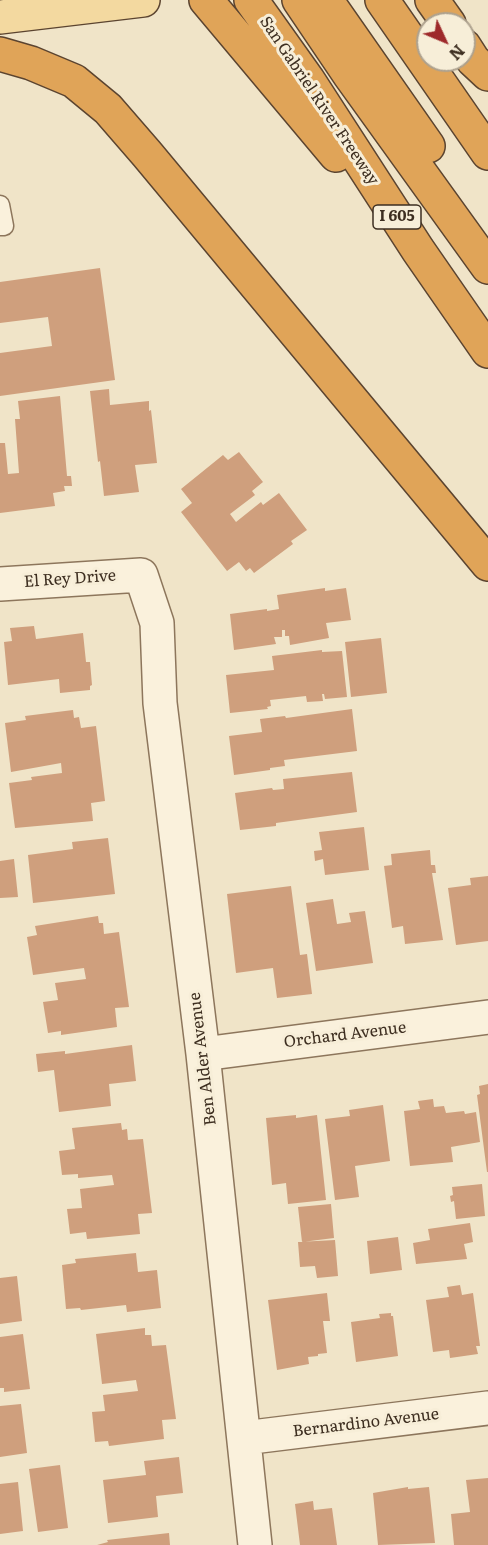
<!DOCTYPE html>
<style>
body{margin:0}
#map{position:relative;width:488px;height:1545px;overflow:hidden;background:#f0e4c8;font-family:Literata,serif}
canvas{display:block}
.north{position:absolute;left:416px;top:12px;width:60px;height:60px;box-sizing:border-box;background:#f7eed8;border:2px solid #ada18e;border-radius:50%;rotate:134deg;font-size:16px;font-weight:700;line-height:24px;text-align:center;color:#3d2e20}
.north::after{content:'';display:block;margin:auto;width:21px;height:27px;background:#9e2a2b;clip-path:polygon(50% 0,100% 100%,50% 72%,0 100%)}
</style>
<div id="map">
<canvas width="488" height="1545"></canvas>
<div class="north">N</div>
</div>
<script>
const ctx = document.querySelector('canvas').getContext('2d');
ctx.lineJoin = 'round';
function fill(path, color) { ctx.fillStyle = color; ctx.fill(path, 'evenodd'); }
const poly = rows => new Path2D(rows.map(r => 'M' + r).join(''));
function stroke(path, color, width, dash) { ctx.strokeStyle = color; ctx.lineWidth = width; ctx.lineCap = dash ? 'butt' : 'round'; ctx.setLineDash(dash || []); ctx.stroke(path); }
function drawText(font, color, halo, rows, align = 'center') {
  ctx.font = font + ' Literata,serif'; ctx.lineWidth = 6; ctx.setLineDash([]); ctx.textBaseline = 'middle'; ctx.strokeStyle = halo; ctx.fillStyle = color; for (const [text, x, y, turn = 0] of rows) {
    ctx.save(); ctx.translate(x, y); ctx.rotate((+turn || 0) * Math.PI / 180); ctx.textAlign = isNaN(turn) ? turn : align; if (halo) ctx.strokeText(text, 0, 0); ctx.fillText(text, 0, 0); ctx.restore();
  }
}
const building = poly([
 [100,268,115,380,0,396,0,353,52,346,48,317,0,323,0,282],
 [109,389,110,405,149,401,149,411,151,410,157,463,135,465,139,492,104,496,100,461,98,462,90,391],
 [60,396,67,476,71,476,72,486,64,486,65,491,53,493,55,506,0,513,0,443,5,443,8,474,19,473,15,419,20,419,18,401],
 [239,452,263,482,252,491,255,495,230,514,236,522,261,502,263,505,279,493,307,530,291,541,293,544,254,573,250,568,246,571,239,562,227,571,181,512,192,503,181,489,223,455,228,460],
 [325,588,325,591,346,588,351,620,326,623,329,638,290,645,289,636,285,636,285,630,282,630,282,637,274,637,276,644,234,650,230,614,267,609,267,611,279,609,277,595],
 [34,626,36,639,83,633,86,662,90,662,92,685,90,686,90,690,60,693,59,679,8,685,4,642,12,641,10,628],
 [381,638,387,693,351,697,345,642],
 [322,650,322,652,342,651,347,697,325,699,324,694,322,694,323,701,307,702,306,696,270,700,271,706,267,707,268,709,230,713,226,675,274,670,272,656],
 [352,709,357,751,284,760,285,766,270,768,270,770,234,775,229,736,262,732,260,719,285,716,286,718],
 [73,710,74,718,79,717,81,728,96,726,105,801,91,803,93,821,15,828,9,783,32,780,31,777,62,773,61,763,11,772,5,723,26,720,25,716],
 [352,772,357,812,276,823,276,826,240,830,235,793,272,788,273,790,284,789,283,779],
 [364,827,369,870,325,875,323,859,315,861,314,851,322,850,319,832],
 [108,838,115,894,33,903,28,855,73,849,72,842],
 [430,850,431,865,435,865,436,873,432,873,443,940,405,944,403,926,392,928,384,866,392,865,391,854],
 [14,859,18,897,0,898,0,861],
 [488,876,488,941,456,945,448,888,471,885,470,878],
 [291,886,300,955,307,954,312,994,277,998,273,968,236,973,227,894],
 [333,899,337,924,351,922,349,913,365,911,373,963,316,971,306,903],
 [98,916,99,923,103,923,104,934,119,932,129,1007,115,1008,117,1027,61,1035,61,1031,48,1033,43,1002,58,1000,55,983,86,979,84,968,33,975,27,937,37,935,35,926],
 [132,1045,136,1081,109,1084,111,1106,59,1112,54,1070,38,1072,36,1054,65,1051,65,1054],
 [488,1084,488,1172,487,1172,477,1095,480,1094,479,1086],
 [433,1099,434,1107,444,1106,446,1113,464,1111,465,1114,476,1112,480,1142,451,1147,453,1162,410,1166,404,1111,420,1109,418,1101],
 [383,1105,390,1161,355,1166,359,1197,335,1200,325,1119,350,1116,349,1110],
 [296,1115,296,1118,317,1115,326,1200,288,1204,286,1183,272,1185,266,1118],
 [121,1123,122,1130,127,1129,128,1140,143,1139,152,1213,138,1214,140,1234,87,1239,86,1232,70,1234,67,1209,82,1208,80,1189,114,1185,112,1175,78,1178,78,1174,62,1175,59,1151,75,1149,72,1128],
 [482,1184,485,1216,456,1219,454,1201,451,1202,450,1196,453,1195,452,1187],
 [331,1204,334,1238,302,1242,298,1207],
 [470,1223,473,1242,464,1244,467,1259,416,1264,413,1243,430,1240,428,1229],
 [398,1237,402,1270,370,1274,367,1241],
 [335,1240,338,1276,317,1278,315,1266,300,1267,298,1242],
 [136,1253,138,1272,157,1270,161,1308,127,1312,126,1305,81,1310,80,1308,66,1309,62,1265,76,1263,75,1259],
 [17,1276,22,1321,0,1324,0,1278],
 [460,1285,462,1295,473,1293,480,1346,476,1346,478,1354,450,1358,449,1350,433,1352,426,1300,449,1297,447,1287],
 [327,1293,330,1321,323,1321,327,1353,318,1354,318,1356,308,1357,309,1364,277,1370,268,1300],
 [391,1313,391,1316,393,1316,398,1356,356,1362,351,1322,380,1318,379,1314],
 [145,1328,145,1335,151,1335,152,1346,166,1345,176,1419,162,1420,164,1439,109,1446,108,1441,95,1442,92,1412,105,1411,103,1395,138,1391,136,1380,102,1384,96,1334],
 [23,1334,30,1389,4,1392,4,1388,0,1388,0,1337],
 [21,1404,27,1453,0,1457,0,1406],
 [179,1457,183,1493,156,1496,158,1517,108,1523,103,1480,146,1475,144,1461],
 [60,1465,68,1528,38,1532,29,1469],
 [488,1478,488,1545,454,1545,451,1514,470,1512,466,1480],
 [18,1482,23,1531,0,1534,0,1484],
 [408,1487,408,1489,429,1487,435,1543,378,1545,373,1493],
 [313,1501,314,1510,332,1508,337,1545,300,1545,295,1504],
 [169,1533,170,1545,97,1545,108,1542,107,1540]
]);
const lane = poly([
 [0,205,4,226,0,226]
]);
const street = poly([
 [0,584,141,575,157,623,160,703,203,1054,255,1545],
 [203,1054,488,1017],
 [244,1438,488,1408]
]);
const primary = poly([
 [0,17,143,0]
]);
const highway = poly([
 [206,0,336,155],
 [251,0,308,80,418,250,488,351],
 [299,0,349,74,488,267],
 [326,0,428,146],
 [382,0,488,153],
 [432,0,449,24],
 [464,46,473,60,488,74],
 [0,54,31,63,74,81,108,109,147,154,488,564]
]);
const shields = [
 [397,217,48]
];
const shieldNames = [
 ["I 605",397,217]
];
const streetNames = [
 ["San Gabriel River Freeway",319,101,56],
 ["El Rey Drive",70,579,-4],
 ["Orchard Avenue",345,1035,-7],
 ["Ben Alder Avenue",203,1059,-97],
 ["Bernardino Avenue",366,1423,-7]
];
fill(building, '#cf9f7d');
stroke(lane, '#8d765c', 21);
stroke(street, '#8d765c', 36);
stroke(primary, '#5b4430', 36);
stroke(highway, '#5b4430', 36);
stroke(lane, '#faf1dc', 18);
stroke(street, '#faf1dc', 33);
stroke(primary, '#f3d9a0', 33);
stroke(highway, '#e0a458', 33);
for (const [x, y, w] of shields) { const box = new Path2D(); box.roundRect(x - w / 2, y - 12, w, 24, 4.5); ctx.fillStyle = '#f7eed8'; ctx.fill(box); stroke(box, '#3d2e20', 1.5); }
drawText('bold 15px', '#3d2e20', null, shieldNames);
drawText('16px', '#3d2e20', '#f7eed8', streetNames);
</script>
